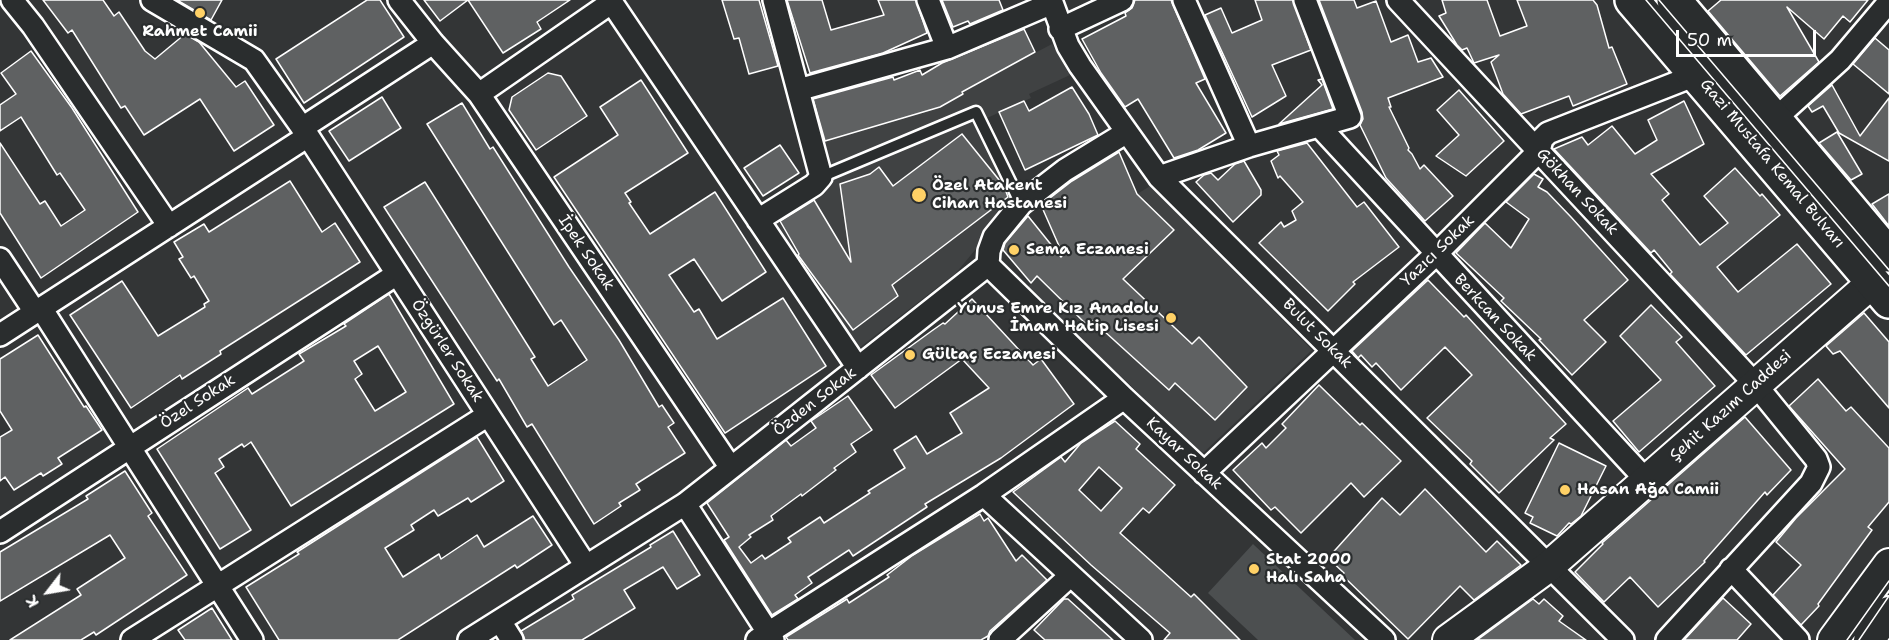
<!DOCTYPE html>
<meta charset="utf-8">
<style>
body{margin:0}
#map{position:relative;width:1889px;height:640px;overflow:hidden;background:#333536;font-family:"Shantell Sans",sans-serif}
canvas{display:block}
.north{position:absolute;left:18px;top:562px;width:60px;height:60px;-webkit-text-stroke:4px #2a2d2e;paint-order:stroke;rotate:239deg;font-size:16px;font-weight:700;line-height:24px;text-align:center;color:#fff}
.north::after{content:'';display:block;margin:auto;width:21px;height:27px;background:#fff;clip-path:polygon(50% 0,100% 100%,50% 72%,0 100%)}
.scale{position:absolute;left:1676px;top:30px;width:140px;height:27px;box-sizing:border-box;border:3px solid #fff;border-top:0;padding-left:8px;font-size:18px;line-height:21px;white-space:nowrap;color:#fff;-webkit-text-stroke:4px #2a2d2e;paint-order:stroke}
</style>
<div id="map">
<canvas width="1889" height="640"></canvas>
<div class="north">K</div>
<div class="scale">50 m</div>
</div>
<script>
const ctx = document.querySelector('canvas').getContext('2d');
ctx.lineJoin = 'round';
function fill(path, color) { ctx.fillStyle = color; ctx.fill(path, 'evenodd'); }
const poly = rows => new Path2D(rows.map(r => 'M' + r).join(''));
function stroke(path, color, width, dash) { ctx.strokeStyle = color; ctx.lineWidth = width; ctx.lineCap = dash ? 'butt' : 'round'; ctx.setLineDash(dash || []); ctx.stroke(path); }
function drawText(font, color, halo, rows, align = 'center') {
  ctx.font = font + ' "Shantell Sans",sans-serif'; ctx.lineWidth = 4.5; ctx.setLineDash([]); ctx.textBaseline = 'middle'; ctx.strokeStyle = halo; ctx.fillStyle = color; for (const [text, x, y, turn = 0] of rows) {
    ctx.save(); ctx.translate(x, y); ctx.rotate((+turn || 0) * Math.PI / 180); ctx.textAlign = isNaN(turn) ? turn : align; if (halo) ctx.strokeText(text, 0, 0); ctx.fillText(text, 0, 0); ctx.restore();
  }
}
const built = poly([
 [1052,44,1070,75,1029,94,1031,98,987,118,1023,192,956,273,859,348,776,223,830,187,833,180,824,141,940,107,982,81],
 [1152,185,1312,350,1202,454,1028,287,1099,211,1137,194]
]);
const green = poly([
 [1253,544,1355,640,1258,640,1208,593]
]);
const building = poly([
 [43,0,103,0,114,16,119,12,145,51,155,59,185,34,199,42,236,87,245,81,274,125,234,151,200,99,144,135,125,106,121,108,72,30,68,33,43,0],
 [177,0,222,0,211,20,177,0],
 [367,0,380,0,404,37,304,103,276,59,367,0],
 [424,0,468,0,440,21,424,0],
 [468,0,570,0,537,22,541,29,503,53,468,0],
 [722,0,759,0,778,66,749,74,739,38,734,39,722,0],
 [787,0,822,0,831,30,884,15,878,0,916,0,927,33,883,53,810,73,787,0],
 [942,0,999,0,1003,10,970,24,968,21,953,27,942,0],
 [1135,0,1171,0,1205,79,1196,83,1226,133,1198,150,1174,158,1138,99,1125,107,1101,73,1082,39,1126,16,1125,13,1132,8,1135,0],
 [1255,0,1293,0,1311,50,1272,65,1286,96,1252,117,1205,15,1221,8,1232,33,1262,20,1255,0],
 [1319,0,1354,0,1357,8,1376,1,1391,42,1408,35,1418,62,1431,58,1443,77,1388,98,1391,107,1389,107,1409,148,1408,150,1412,154,1420,169,1424,165,1453,196,1425,221,1386,178,1360,125,1363,119,1362,112,1319,0],
 [1442,0,1487,0,1500,36,1527,26,1517,0,1593,0,1597,5,1609,48,1612,47,1627,84,1573,106,1569,96,1521,114,1503,94,1491,62,1499,55,1474,63,1467,48,1462,50,1457,45,1439,16,1446,13,1442,0],
 [1721,0,1868,0,1850,22,1843,16,1824,39,1787,7,1819,62,1780,96,1708,11,1721,0],
 [1024,29,1035,52,962,92,963,94,940,107,825,141,813,99,893,77,894,80,920,70,922,75,942,63,1024,29],
 [1875,38,1889,50,1889,94,1853,64,1875,38],
 [31,51,72,108,138,212,41,278,0,213,0,143,40,204,45,201,61,226,85,210,60,173,57,175,21,117,0,131,0,105,16,94,1,73,31,51],
 [548,73,561,76,587,116,536,150,509,110,512,97,548,73],
 [1322,79,1333,109,1279,124,1322,85,1318,80,1322,79],
 [641,80,688,153,625,193,631,202,629,203,650,234,715,192,766,272,722,301,694,259,669,275,694,312,699,309,717,339,783,298,826,366,725,433,554,177,618,135,600,107,641,80],
 [1832,85,1860,136,1889,98,1889,161,1839,133,1823,106,1812,112,1808,106,1832,85],
 [1072,87,1089,114,1098,135,1025,170,999,112,1024,101,1029,111,1072,87],
 [1459,90,1504,141,1466,176,1436,156,1459,135,1437,110,1459,90],
 [382,97,401,128,349,161,329,131,382,97],
 [1684,101,1704,144,1651,174,1669,194,1662,200,1700,245,1728,223,1704,196,1735,168,1760,196,1762,194,1780,215,1717,267,1738,292,1797,244,1831,284,1746,355,1670,274,1672,272,1654,250,1651,253,1554,149,1582,137,1588,145,1612,126,1635,154,1657,140,1648,120,1684,101],
 [462,103,490,149,493,147,569,267,619,340,659,407,662,405,674,423,668,427,685,453,636,484,640,490,619,503,621,506,594,524,532,424,527,427,499,379,497,381,384,207,425,182,535,357,531,359,548,386,587,360,561,320,554,325,427,124,462,103],
 [1837,132,1862,174,1851,180,1819,143,1837,132],
 [962,134,1004,186,1008,197,892,285,898,296,853,330,798,255,799,254,780,221,814,200,851,262,840,184,870,174,879,167,893,186,962,134],
 [1307,143,1357,207,1364,202,1399,247,1353,282,1355,284,1328,311,1259,243,1281,222,1284,227,1296,220,1292,211,1303,202,1280,176,1278,178,1271,161,1279,155,1277,151,1307,143],
 [780,145,799,173,763,196,744,168,780,145],
 [1119,152,1137,194,1174,230,1123,279,1192,344,1199,337,1247,387,1215,420,1175,383,1169,390,1093,321,1088,326,1037,276,1031,283,1003,250,1005,243,1028,216,1061,257,1063,255,1041,205,1072,181,1119,152],
 [1244,161,1261,190,1261,195,1233,222,1196,182,1204,175,1211,173,1218,180,1235,164,1244,161],
 [1534,174,1543,179,1538,187,1547,192,1571,217,1628,280,1584,320,1606,342,1572,375,1539,340,1541,339,1501,301,1504,298,1456,253,1485,223,1511,248,1529,219,1506,202,1534,174],
 [290,181,322,232,335,223,360,262,220,351,221,354,182,379,180,375,131,408,70,315,122,281,158,336,205,307,204,304,209,301,194,276,191,278,179,259,183,257,174,242,204,224,209,232,290,181],
 [1889,194,1889,226,1872,204,1889,194],
 [1428,280,1464,317,1466,315,1566,424,1550,438,1554,440,1499,493,1470,464,1472,461,1427,418,1472,375,1445,347,1401,390,1376,363,1372,367,1361,355,1358,358,1352,351,1428,280],
 [389,294,454,404,291,506,251,442,244,447,242,444,219,459,224,467,215,473,251,530,220,549,157,449,248,388,252,394,304,361,299,354,346,326,344,324,389,294],
 [378,346,406,392,375,411,355,379,362,374,354,361,378,346],
 [972,299,1033,365,1041,359,1074,404,1001,458,925,504,927,507,853,556,849,550,808,577,812,583,795,595,798,599,772,615,724,540,729,537,707,503,786,440,791,446,816,428,811,421,848,396,872,430,851,444,856,452,834,468,836,470,802,496,801,494,771,516,773,520,749,535,751,537,739,547,751,563,762,555,765,559,791,542,788,538,820,517,824,523,870,493,868,491,905,468,894,450,916,436,927,454,962,433,950,413,989,388,962,359,895,408,871,375,933,330,943,323,945,324,972,299],
 [1651,305,1682,337,1676,342,1715,386,1639,452,1613,421,1661,380,1620,336,1651,305],
 [1864,313,1889,342,1889,408,1840,351,1833,354,1826,346,1864,313],
 [38,335,84,407,86,406,102,430,58,458,62,464,43,476,41,473,14,490,5,477,0,481,0,437,12,430,0,411,0,359,38,335],
 [1818,379,1846,411,1851,407,1889,448,1889,502,1868,527,1872,530,1818,604,1819,606,1801,625,1773,595,1801,565,1776,542,1796,518,1845,469,1789,406,1818,379],
 [1319,385,1360,425,1362,423,1401,461,1364,497,1351,483,1301,533,1275,507,1271,510,1233,470,1262,443,1266,448,1286,428,1282,424,1319,385],
 [1745,417,1791,470,1767,495,1765,492,1704,561,1705,562,1658,607,1630,577,1604,602,1575,572,1603,544,1602,543,1745,417],
 [1115,421,1140,444,1136,449,1175,485,1149,513,1143,508,1120,533,1191,597,1194,594,1240,640,1164,640,1170,633,1091,565,1013,492,1061,457,1065,462,1081,443,1115,421],
 [1099,467,1122,488,1101,511,1079,490,1099,467],
 [477,437,504,481,471,502,468,498,438,516,434,510,411,525,414,530,385,548,403,577,439,554,441,559,477,535,484,547,533,516,552,545,517,568,515,565,398,640,279,640,246,587,299,554,297,552,477,437],
 [1559,443,1606,466,1581,516,1571,524,1569,523,1557,536,1530,523,1533,517,1525,513,1559,443],
 [125,471,152,513,148,516,187,575,96,635,94,632,81,640,10,640,81,595,77,589,125,558,110,535,0,601,0,552,88,499,86,496,125,471],
 [1425,489,1486,552,1497,541,1521,565,1474,600,1460,586,1408,639,1342,575,1344,573,1328,558,1382,498,1400,515,1425,489],
 [980,514,984,521,988,518,1016,561,1022,555,1047,580,990,631,988,636,981,640,788,640,786,637,847,599,849,603,889,577,887,575,913,555,980,514],
 [673,531,700,575,677,589,663,567,624,590,635,608,582,640,525,640,521,631,574,599,572,595,651,547,650,545,673,531],
 [1723,598,1751,624,1737,640,1684,640,1723,598],
 [1064,599,1068,599,1113,640,1045,640,1034,630,1064,599],
 [1533,599,1539,604,1544,599,1563,616,1559,621,1586,640,1477,640,1533,599],
 [212,608,232,640,185,640,178,630,212,608]
]);
const lane = poly([
 [821,177,976,112,1021,204]
]);
const street = poly([
 [12,0,33,26,169,226],
 [152,0,254,60,308,136,586,566],
 [399,0,433,43,479,94,731,468],
 [610,0,858,368],
 [928,0,947,48],
 [1051,0,1068,46,1080,66,1159,177,1623,640],
 [1184,0,1249,146],
 [1398,0,1755,384,1816,459,1819,467,1811,483,1667,640],
 [1060,29,1122,0],
 [798,90,947,48,1052,3],
 [479,94,612,2],
 [1775,119,1840,60,1889,2],
 [1320,127,1647,481],
 [302,128,433,43],
 [1159,177,1249,146,1350,117,1305,0],
 [758,220,814,185,821,177,774,0],
 [0,259,35,312],
 [988,265,1124,398,1384,640],
 [41,308,252,640],
 [0,335,308,136],
 [1204,473,1436,254,1539,151,1542,139,1548,133,1696,75],
 [984,495,1141,640],
 [685,504,773,640],
 [0,532,397,274],
 [1731,569,1798,640],
 [500,621,512,640],
 [132,640,488,415],
 [469,640,685,504,731,468,988,265,989,251,994,237,1021,204,1065,170,1127,132],
 [757,640,984,495,1124,398],
 [1000,640,1070,576]
]);
const secondary = poly([
 [1448,640,1548,567,1873,282],
 [1833,640,1889,564],
 [1869,640,1889,612]
]);
const primary = poly([
 [1632,0,1889,301],
 [1674,0,1889,255]
]);
const tram = poly([
 [1646,0,1889,286],
 [1659,0,1889,270],
 [1847,640,1889,581],
 [1859,640,1889,596]
]);
const markers = [
 [200,13,6,"#ffd166"],
 [919,195,8,"#ffd166"],
 [1014,250,6,"#ffd166"],
 [1171,318,6,"#ffd166"],
 [910,355,6,"#ffd166"],
 [1565,490,6,"#ffd166"],
 [1254,569,6,"#ffd166"]
];
const poiNames = [
 ["Rahmet Camii",200,32,"center"],
 ["Özel Atakent",932,186],
 ["Cihan Hastanesi",932,204],
 ["Sema Eczanesi",1026,250],
 ["Yunus Emre Kız Anadolu",1159,309,"right"],
 ["İmam Hatip Lisesi",1159,327,"right"],
 ["Gültaç Eczanesi",922,355],
 ["Hasan Ağa Camii",1577,490],
 ["Stat 2000",1266,560],
 ["Halı Saha",1266,578]
];
const streetNames = [
 ["Gazi Mustafa Kemal Bulvarı",1772,164,50],
 ["Gökhan Sokak",1577,192,47],
 ["Yazıcı Sokak",1438,251,-44],
 ["İpek Sokak",586,253,56],
 ["Berkcan Sokak",1495,318,47],
 ["Bulut Sokak",1317,334,45],
 ["Özgürler Sokak",447,351,57],
 ["Özel Sokak",198,402,-33],
 ["Özden Sokak",815,402,-38],
 ["Şehit Kazım Caddesi",1731,406,-42],
 ["Kayar Sokak",1184,454,43]
];
fill(built, '#404243');
fill(green, '#4c4f50');
fill(building, '#5f6162');
stroke(building, '#fff', 1.5);
stroke(lane, '#fff', 15);
stroke(street, '#fff', 26);
stroke(secondary, '#fff', 34);
stroke(primary, '#fff', 38);
stroke(lane, '#2a2d2e', 10);
stroke(street, '#2a2d2e', 21);
stroke(secondary, '#2a2d2e', 30);
stroke(primary, '#2a2d2e', 33);
stroke(tram, '#fff', 1.5);
for (const [x, y, r, color] of markers) { const dot = new Path2D(); dot.arc(x, y, r, 0, 2 * Math.PI); ctx.fillStyle = color; ctx.fill(dot); stroke(dot, '#2a2d2e', 2); }
drawText('bold 16px', '#fff', '#2a2d2e', poiNames, 'left');
drawText('16px', '#fff', '#2a2d2e', streetNames);
</script>
